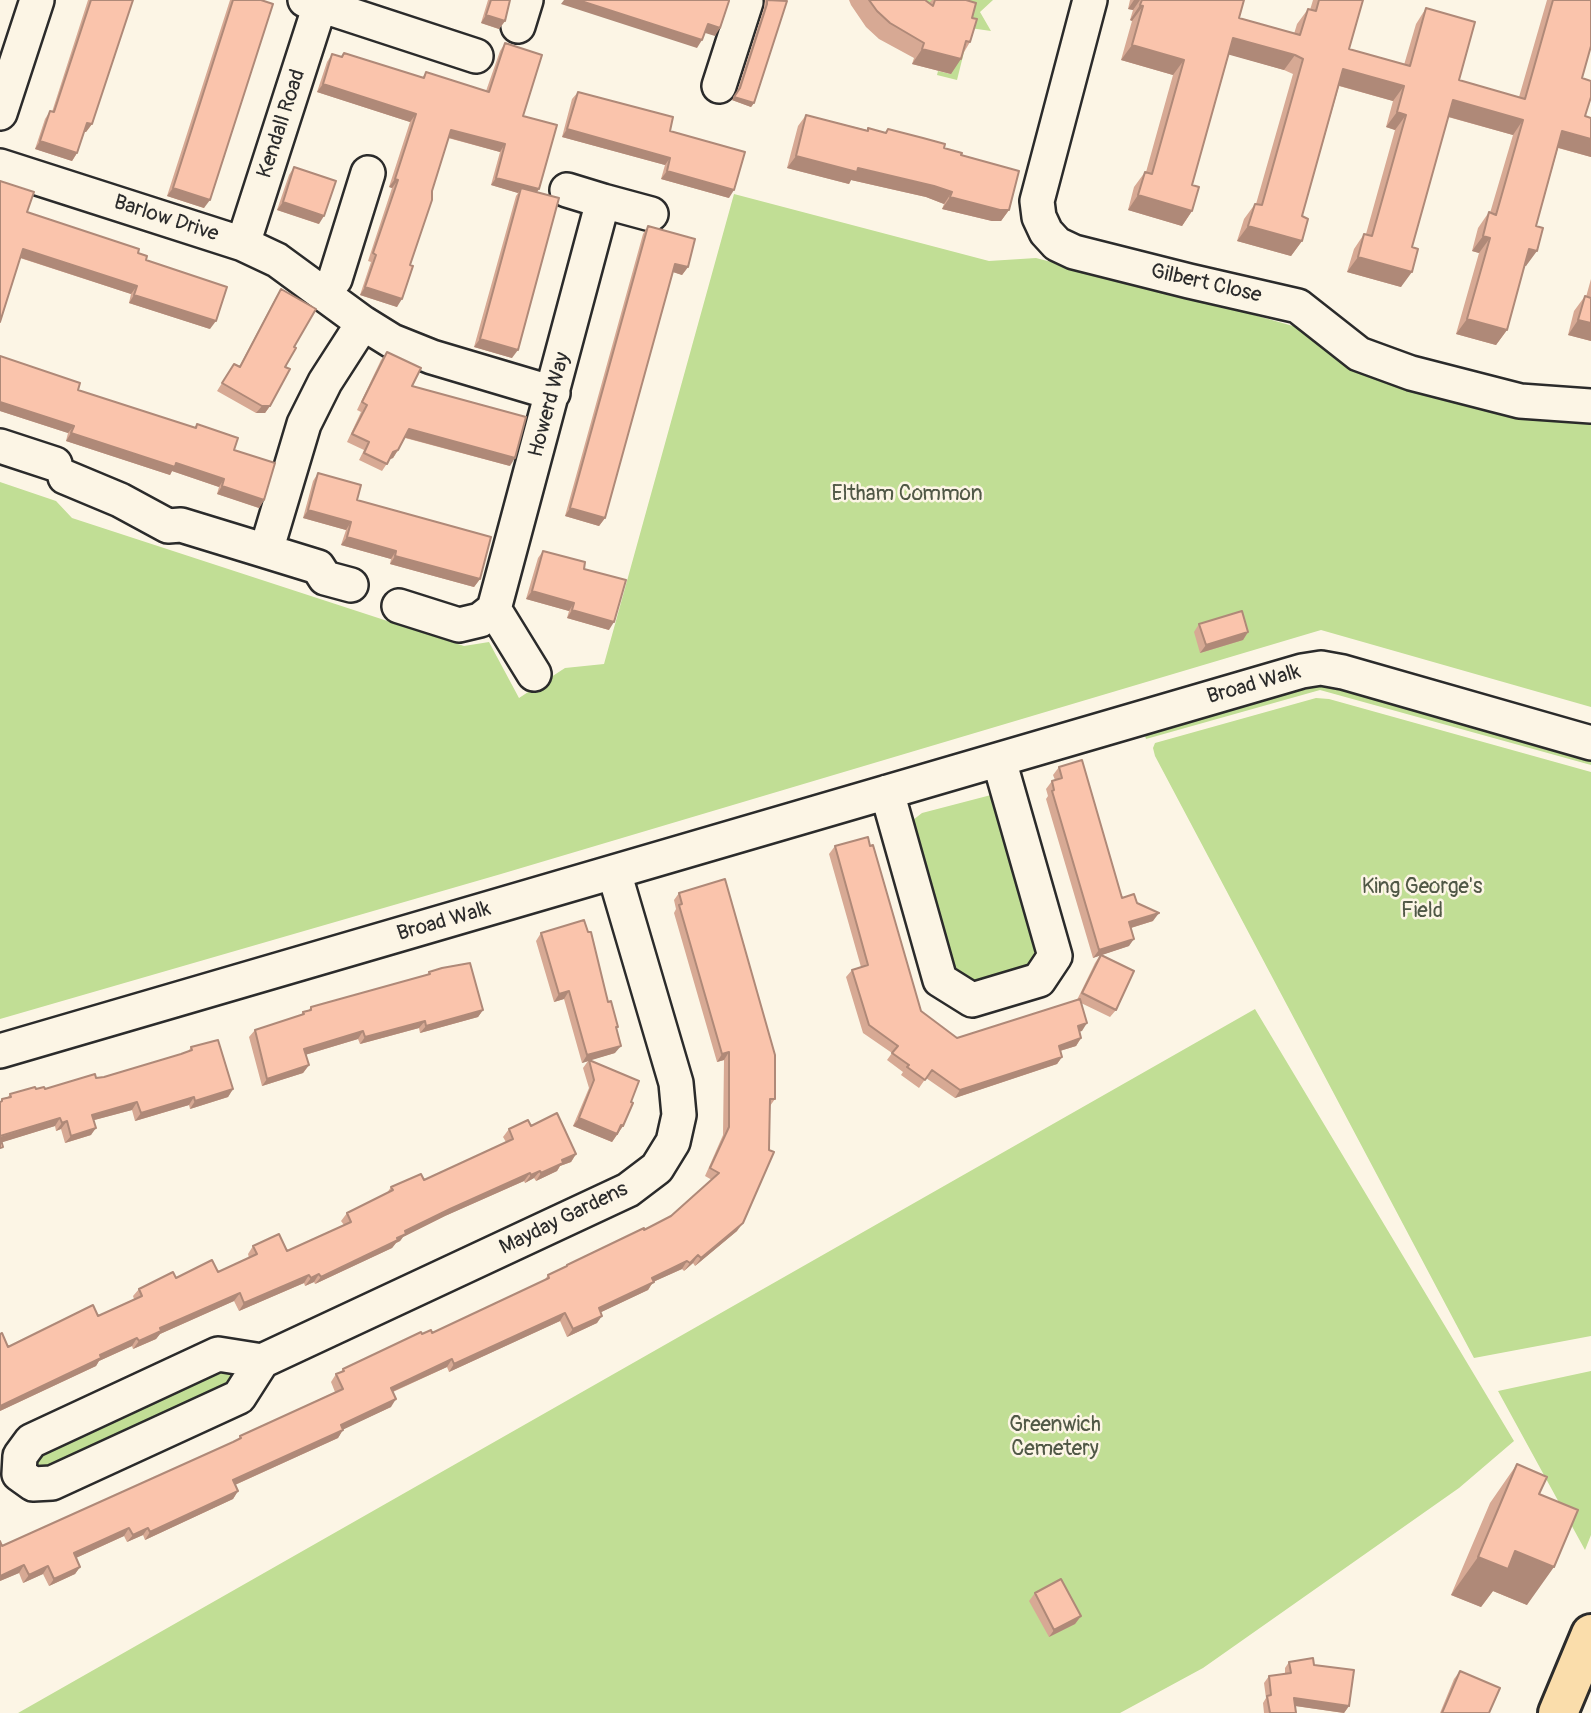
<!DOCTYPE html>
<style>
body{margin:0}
canvas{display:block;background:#fcf5e5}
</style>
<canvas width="1591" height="1713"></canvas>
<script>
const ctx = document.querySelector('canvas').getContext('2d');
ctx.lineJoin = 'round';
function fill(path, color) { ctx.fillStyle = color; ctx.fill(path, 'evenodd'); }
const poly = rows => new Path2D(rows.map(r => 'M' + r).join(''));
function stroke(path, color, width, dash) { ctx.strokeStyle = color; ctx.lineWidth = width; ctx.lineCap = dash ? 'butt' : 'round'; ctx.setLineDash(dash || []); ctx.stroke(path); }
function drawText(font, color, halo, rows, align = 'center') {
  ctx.font = font + ' Pangolin,sans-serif'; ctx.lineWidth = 5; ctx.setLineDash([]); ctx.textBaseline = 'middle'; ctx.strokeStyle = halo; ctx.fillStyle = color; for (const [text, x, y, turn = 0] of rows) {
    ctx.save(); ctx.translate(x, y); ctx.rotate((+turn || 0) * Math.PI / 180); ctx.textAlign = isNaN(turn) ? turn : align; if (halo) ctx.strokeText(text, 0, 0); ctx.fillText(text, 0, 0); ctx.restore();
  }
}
const green = poly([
 [896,0,993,0,980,12,991,31,970,28,957,80,937,75,938,71,951,74],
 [734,194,989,261,1036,258,1233,309,1293,326,1313,336,1364,373,1393,385,1530,420,1591,423,1591,707,1321,630,501,874,0,1019,0,482,56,501,72,518,464,646,489,642,519,698,565,668,604,664],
 [1319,683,1591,756,1591,765,1320,690,1146,739,1144,732],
 [1316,698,1329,699,1591,772,1591,1336,1474,1358,1155,756,1153,748,1155,743],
 [991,795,998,799,1040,939,1036,962,982,988,953,974,909,823,922,813],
 [1255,1009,1514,1441,1459,1488,1203,1668,1120,1713,18,1713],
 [219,1365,232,1368,238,1379,52,1474,33,1467,35,1453],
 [1591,1371,1591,1535,1585,1550,1498,1391]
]);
const minor = poly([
 [305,0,476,56],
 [1090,0,1037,201,1039,217,1046,232,1057,244,1074,252,1189,281,1298,306,1359,354,1411,373,1520,401,1591,406],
 [518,26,526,0],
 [719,86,746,2,740,0],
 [0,113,37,0],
 [0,166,243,244,277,260,363,323,392,341,432,357,553,393],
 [567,190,603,201],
 [243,244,320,5],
 [323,293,335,279,368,173],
 [0,446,55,464],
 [65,477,120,500,168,526,181,525,266,551],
 [351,585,325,578,318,567,266,551,304,424,325,382,363,323],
 [399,606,459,625,480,620,494,609,603,201,651,214],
 [494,609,534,674],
 [887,792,940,980,972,1000,1039,980,1055,956,999,760],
 [0,1051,1302,671,1321,668,1343,672,1591,743],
 [19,1474,33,1484,52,1483,239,1397,262,1361,628,1190,657,1168,673,1142,679,1115,676,1083,614,872],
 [19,1474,20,1456,31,1441,218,1354,262,1361]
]);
const highway = poly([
 [1558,1713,1591,1634]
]);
const wall = poly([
 [88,0,133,0,92,124,86,132,84,132,77,153,72,161,35,149,45,119,50,111,52,112],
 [230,0,261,0,204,208,167,196],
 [488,0,510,0,505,21,499,29,481,23],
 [765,0,786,0,754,103,751,107,732,100,737,92,764,8],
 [849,0,925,0,929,3,932,0,966,0,972,18,970,42,951,74,912,64,914,58,879,39,866,27,851,5],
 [1130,0,1244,0,1239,18,1294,34,1297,24,1308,9,1310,10,1313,0,1363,0,1349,49,1404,65,1416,24,1426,8,1459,80,1519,97,1547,0,1591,0,1582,78,1585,116,1591,118,1591,157,1558,148,1536,226,1526,266,1524,266,1507,330,1496,345,1456,334,1479,253,1472,251,1478,228,1489,212,1490,213,1513,135,1448,117,1412,247,1401,287,1347,272,1354,249,1364,234,1366,234,1395,130,1386,127,1393,101,1339,86,1302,216,1302,241,1291,256,1237,241,1244,219,1255,204,1256,204,1293,74,1284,70,1229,54,1192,185,1192,211,1182,226,1128,210,1134,187,1145,172,1146,172,1173,75,1121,60,1132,21,1130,20,1133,10,1128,9],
 [505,43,523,116,537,192,512,358,474,347,516,196,518,193,491,185,500,152,448,138,397,307,360,295,371,262,368,261,392,188,389,187,410,122,317,92,327,62,332,54,341,57,344,53,422,78,426,72,486,91,500,51],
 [578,92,670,131,729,198,661,179,665,165,562,137,572,99],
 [806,115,867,130,868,128,885,133,888,129,961,155,1009,210,1001,221,992,221,942,209,944,204,926,197,851,180,849,184,787,168,798,126],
 [294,167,319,224,277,210,289,175],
 [27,212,138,253,146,260,210,329,129,303,131,294,20,258],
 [648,226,688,267,682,275,673,272,605,518,599,526,565,516,643,234],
 [1591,279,1591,341,1568,335,1574,311,1585,296,1586,297],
 [281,289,294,347,270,406,265,413,256,413,217,391,234,364,239,367,276,297],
 [387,352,412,386,510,466,405,438,398,450,393,458,390,459,382,471,359,460,364,450,347,442,361,412,357,410,381,360],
 [0,356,78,390,194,428,197,424,234,450,264,500,259,508,217,494,219,487,172,471,170,475,66,441,68,433,0,411],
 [318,473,357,500,480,579,474,587,390,564,391,559,341,545,346,530,303,518,313,481],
 [543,551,584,569,609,630,567,618,569,611,526,599,538,558],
 [1199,624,1248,632,1243,640,1200,653,1194,632],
 [1059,767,1122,898,1137,903,1153,921,1131,928,1129,946,1101,955,1116,1010,1110,1017,1081,1003,1082,1031,1079,1031,1081,1038,1076,1046,1060,1051,1062,1057,1057,1064,955,1098,926,1078,919,1088,901,1075,903,1072,887,1060,892,1053,863,1033,846,977,852,970,861,967,829,854,835,846,921,1011,957,1038,1077,1000,1095,963,1100,955,1093,958,1046,799,1048,796,1046,789,1052,781,1055,780,1053,775],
 [679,893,775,1099,770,1106,737,1231,695,1266,693,1263,684,1271,682,1269,653,1282,648,1290,601,1312,597,1323,567,1337,560,1321,449,1372,447,1367,393,1392,391,1407,343,1429,338,1438,235,1485,238,1491,233,1499,145,1540,143,1535,127,1542,124,1536,76,1558,80,1567,75,1574,49,1586,43,1574,23,1583,19,1573,0,1581,0,1541,2,1546,238,1440,240,1436,335,1392,331,1382,336,1374,341,1372,343,1369,422,1334,432,1333,544,1281,548,1275,564,1268,567,1265,644,1230,671,1216,712,1180,705,1176,723,1135,724,1060,717,1062,674,913,676,909,674,900],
 [541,933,608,1002,618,1027,616,1030,615,1053,590,1060,631,1102,623,1126,612,1142,573,1126,589,1088,583,1068,588,1061,582,1063,564,999,554,1002,536,941],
 [429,972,483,1010,478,1017,420,1033,419,1028,360,1044,358,1039,305,1055,309,1065,303,1073,262,1086,249,1037,255,1030,301,1015,303,1012,308,1011,311,1007,427,975],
 [191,1047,233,1089,228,1097,190,1109,189,1105,135,1121,132,1110,94,1120,91,1135,65,1143,61,1129,56,1131,55,1126,2,1142,0,1102,2,1099,8,1097,10,1094,36,1089,45,1089,104,1077,188,1052],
 [531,1126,576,1154,571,1162,560,1166,557,1171,536,1181,534,1178,525,1183,524,1181,445,1216,403,1237,400,1241,396,1243,392,1248,315,1284,314,1282,305,1286,304,1283,239,1311,234,1301,160,1334,156,1339,133,1349,132,1346,99,1361,96,1366,0,1411,0,1334,8,1347,98,1316,134,1299,133,1296,139,1289,176,1278,218,1272,249,1258,248,1254,253,1246,287,1251,344,1225,341,1221,347,1213,387,1193,391,1187,424,1180,506,1142,503,1137,509,1129],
 [1517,1464,1539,1494,1527,1605,1493,1591,1481,1607,1451,1595,1490,1503],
 [1035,1593,1081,1616,1075,1624,1049,1637,1029,1601],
 [1289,1662,1314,1665,1349,1706,1344,1713,1295,1706,1296,1713,1264,1713,1263,1703,1266,1698,1264,1683,1269,1676,1285,1674,1285,1668],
 [1460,1671,1489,1713,1440,1713,1454,1679]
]);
const shadedWall = poly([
 [564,0,578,0,702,40,697,48,561,4],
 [1134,0,1140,0,1133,10,1128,9],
 [1140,5,1143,6,1132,21,1130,20],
 [486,15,505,21,499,29,481,23],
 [708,24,720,28,715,36,702,32],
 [1233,38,1295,55,1284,70,1223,53],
 [1132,45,1184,60,1173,75,1121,60],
 [922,49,961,59,951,74,912,64],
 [1343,69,1404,86,1393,101,1333,84],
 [323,84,416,114,410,122,317,92],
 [734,97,754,103,751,107,732,100],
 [1453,100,1523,120,1513,135,1442,115],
 [1397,112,1406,115,1395,130,1386,127],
 [87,123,92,124,86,132,81,131],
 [567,129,670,158,665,165,562,137],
 [451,130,505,144,500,152,446,137],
 [1562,131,1591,139,1591,157,1552,146],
 [40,141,77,153,72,161,35,149],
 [796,156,858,168,934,186,952,192,944,204,926,197,851,180,849,184,787,168],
 [667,171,734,190,729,198,661,179],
 [496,178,539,189,534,197,521,188,518,193,491,185],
 [395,179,398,180,392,188,389,187],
 [173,188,210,200,204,208,167,196],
 [1138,195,1192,211,1182,226,1128,210],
 [950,197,1009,210,1001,221,992,221,942,209],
 [283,202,324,216,319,224,277,210],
 [1248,226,1302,241,1291,256,1237,241],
 [1483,236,1490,238,1479,253,1472,251],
 [23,249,137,286,131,294,18,257],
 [1529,249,1537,251,1526,266,1519,264],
 [1358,257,1412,272,1401,287,1347,272],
 [675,264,688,267,682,275,670,271],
 [365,287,402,299,397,307,360,295],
 [134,295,216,321,210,329,129,303],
 [1467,319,1507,330,1496,345,1456,334],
 [1578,320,1591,323,1591,341,1568,335],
 [480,339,518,350,512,358,474,347],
 [0,402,74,426,68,433,0,411],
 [262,406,270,406,265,413,256,413],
 [409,429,515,458,510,466,403,437],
 [71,433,176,463,224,479,219,487,172,471,170,475,66,441],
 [398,450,393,458,388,460,393,452],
 [222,486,264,500,259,508,217,494],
 [570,508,605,518,599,526,565,516],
 [308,510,351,522,346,530,303,518],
 [347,537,396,551,391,559,341,545],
 [395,556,480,579,474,587,390,564],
 [532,591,574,603,569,611,526,599],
 [572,610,614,622,609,630,567,618],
 [1248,632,1243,640,1200,653,1206,645],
 [1159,913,1153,921,1124,930,1129,922],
 [1134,939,1129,946,1093,958,1099,950],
 [569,991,564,999,554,1002,559,994],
 [483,1010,478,1017,420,1033,426,1026],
 [425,1021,419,1028,360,1044,365,1037],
 [1087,1023,1082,1031,1072,1034,1078,1026],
 [363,1031,358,1039,298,1057,304,1049],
 [1081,1038,1076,1046,1053,1053,1059,1046],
 [621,1046,615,1053,582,1063,587,1055],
 [729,1052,724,1060,717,1062,722,1054],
 [1062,1057,1057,1064,955,1098,960,1090],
 [309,1065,303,1073,262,1086,267,1079],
 [233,1089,228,1097,190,1109,195,1101],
 [194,1097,189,1105,135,1121,141,1113],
 [137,1102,132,1110,87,1122,92,1115],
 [60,1118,55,1126,0,1143,0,1137],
 [579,1118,623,1126,612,1142,573,1126],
 [67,1121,61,1129,56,1131,62,1123],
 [96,1128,91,1135,65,1143,71,1136],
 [576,1154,571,1162,560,1166,557,1171,536,1181,541,1173,562,1160],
 [540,1171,534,1178,525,1183,531,1175],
 [530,1173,524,1181,445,1216,403,1237,400,1241,396,1243,392,1248,315,1284,321,1277,397,1238,405,1231,450,1209],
 [743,1223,737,1231,695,1266,701,1258],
 [698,1255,693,1263,684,1271,690,1263],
 [687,1261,682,1269,653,1282,648,1290,593,1316,599,1308,652,1278],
 [319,1274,314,1282,305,1286,311,1278],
 [309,1275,304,1283,239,1311,244,1303],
 [240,1293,234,1301,160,1334,156,1339,133,1349,139,1341,160,1328],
 [565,1313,560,1321,449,1372,454,1364],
 [602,1316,597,1323,567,1337,573,1329],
 [137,1338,132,1346,99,1361,96,1366,0,1411,0,1406,100,1355],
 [452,1359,447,1367,385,1395,391,1388],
 [396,1399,391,1407,336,1433,341,1425],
 [343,1430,338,1438,228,1488,233,1480],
 [238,1491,233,1499,145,1540,150,1532],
 [129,1528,124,1536,69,1561,74,1553],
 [148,1528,143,1535,127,1542,133,1535],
 [1515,1551,1554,1567,1527,1605,1493,1591,1481,1607,1451,1595,1478,1557],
 [24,1565,19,1573,0,1581,0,1576],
 [48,1566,43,1574,23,1583,29,1575],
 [80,1567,75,1574,49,1586,54,1579],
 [1081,1616,1075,1624,1049,1637,1054,1630],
 [1294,1698,1349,1706,1344,1713,1289,1705]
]);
const building = poly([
 [91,0,133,0,92,124,87,123,77,153,40,141,50,111,54,112,91,0],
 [233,0,261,0,273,4,210,200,173,188,233,0],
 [491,0,510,0,505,21,486,15,491,0],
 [578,0,729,0,729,1,720,28,708,24,702,40,578,0],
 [767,0,787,1,754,103,734,97,740,88,767,4,767,0],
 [869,0,925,0,933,6,935,0,966,0,976,3,972,18,977,19,970,42,966,41,961,59,922,49,924,43,890,23,877,11,869,0],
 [1142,0,1244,0,1239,18,1300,35,1308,9,1316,11,1319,0,1363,0,1349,49,1410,66,1426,8,1475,22,1459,80,1525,99,1553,0,1591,0,1591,46,1582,78,1591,81,1591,97,1585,116,1591,118,1591,139,1562,131,1536,226,1543,228,1537,251,1529,249,1507,330,1467,319,1490,238,1483,236,1489,212,1496,215,1523,120,1453,100,1412,247,1418,249,1412,272,1358,257,1364,234,1372,236,1406,115,1397,112,1404,86,1343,69,1302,216,1308,219,1302,241,1248,226,1255,204,1262,205,1303,59,1295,55,1233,38,1192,185,1199,187,1192,211,1138,195,1145,172,1152,174,1184,60,1132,45,1143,6,1140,5,1142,0],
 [505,43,542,55,523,116,557,125,539,189,496,178,505,144,451,130,432,191,432,200,410,265,413,266,402,299,365,287,376,255,373,253,398,180,395,179,416,114,323,84,332,54,342,57,344,53,424,78,426,72,489,92,505,43],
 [578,92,673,117,670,131,745,152,734,190,667,171,670,158,567,129,578,92],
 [806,115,868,131,868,128,886,133,888,129,923,138,945,144,944,148,962,153,961,155,1019,171,1009,210,1000,210,950,197,952,192,934,186,858,168,857,172,796,156,806,115],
 [294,167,336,181,324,216,283,202,294,167],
 [0,181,34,192,27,212,139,249,138,253,147,256,146,260,227,287,216,321,134,295,137,286,23,249,0,322,0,181],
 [521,188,559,198,518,350,480,339,521,188],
 [648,226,695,239,688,267,675,264,605,518,570,508,648,226],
 [281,289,316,309,294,347,296,348,285,367,290,369,270,406,262,406,222,383,234,364,240,367,281,289],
 [1585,296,1591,298,1591,323,1578,320,1585,296],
 [387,352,421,368,412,386,526,417,515,458,409,429,398,450,393,452,387,464,364,453,369,442,352,434,367,405,362,402,387,352],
 [0,356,80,383,78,390,196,428,197,424,238,438,234,450,275,463,264,500,222,486,224,479,176,463,175,467,71,433,74,426,0,402,0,356],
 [318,473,361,485,357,500,491,537,480,579,395,556,396,551,347,537,351,522,308,510,318,473],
 [543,551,585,562,584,569,626,580,614,622,572,610,574,603,532,591,543,551],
 [1242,611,1248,632,1206,645,1199,624,1242,611],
 [1082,760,1122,898,1134,894,1137,903,1159,913,1129,922,1134,939,1099,950,1052,791,1054,790,1052,781,1062,778,1059,767,1082,760],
 [868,837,870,846,873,845,921,1011,957,1038,1080,999,1087,1023,1078,1026,1081,1038,1059,1046,1062,1057,960,1090,932,1070,925,1080,907,1067,909,1065,892,1053,898,1046,869,1025,852,970,868,965,835,846,868,837],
 [725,879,775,1055,775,1099,770,1099,769,1150,774,1152,743,1223,701,1258,698,1255,690,1263,687,1261,652,1278,654,1282,599,1308,602,1316,573,1329,565,1313,454,1364,452,1359,391,1388,396,1399,341,1425,343,1430,233,1480,238,1491,150,1532,148,1528,133,1535,129,1528,74,1553,80,1567,54,1579,48,1566,29,1575,24,1565,0,1576,0,1541,2,1546,233,1442,241,1438,240,1436,343,1389,336,1374,344,1371,343,1369,421,1332,422,1334,431,1330,432,1333,549,1278,548,1275,567,1266,567,1265,644,1228,644,1230,671,1216,719,1173,710,1168,729,1127,729,1052,722,1054,679,905,682,904,679,893,725,879],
 [584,920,588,932,591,932,608,1002,611,1001,618,1027,616,1027,621,1046,587,1055,569,991,559,994,541,933,584,920],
 [1101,955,1134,971,1116,1010,1082,993,1101,955],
 [470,963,483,1010,426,1026,425,1021,365,1037,363,1031,304,1049,309,1065,267,1079,255,1030,304,1014,303,1012,311,1010,311,1007,430,974,429,972,442,968,470,963],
 [218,1040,233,1089,195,1101,194,1097,141,1113,137,1102,92,1115,96,1128,71,1136,67,1121,62,1123,60,1118,0,1136,3,1147,0,1148,0,1102,2,1101,2,1099,11,1097,10,1094,35,1087,36,1089,44,1087,45,1089,95,1074,96,1078,104,1077,181,1054,192,1050,191,1047,218,1040],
 [589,1060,639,1081,631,1102,633,1103,623,1126,621,1125,617,1134,579,1118,594,1080,589,1060],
 [557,1113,576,1154,562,1160,563,1163,541,1173,540,1171,531,1175,530,1173,450,1209,405,1231,406,1234,397,1238,398,1240,321,1277,319,1274,311,1278,309,1275,244,1303,240,1293,160,1328,161,1331,139,1341,137,1338,100,1355,101,1358,0,1406,0,1334,2,1333,8,1347,93,1305,98,1316,142,1296,139,1289,173,1272,176,1278,212,1260,218,1272,257,1254,253,1246,279,1234,287,1251,351,1222,347,1213,393,1190,391,1187,421,1174,424,1180,513,1139,509,1129,528,1120,531,1126,557,1113],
 [1517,1464,1547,1477,1539,1494,1578,1510,1554,1567,1515,1551,1508,1569,1478,1557,1517,1464],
 [1061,1579,1081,1616,1054,1630,1035,1593,1061,1579],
 [1313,1658,1314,1665,1354,1670,1349,1706,1294,1698,1296,1713,1270,1713,1267,1696,1271,1695,1269,1676,1291,1673,1289,1662,1313,1658],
 [1460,1671,1500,1688,1489,1713,1442,1713,1460,1671]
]);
const streetNames = [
 ["Kendall Road",282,124,-72],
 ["Barlow Drive",166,219,18],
 ["Gilbert Close",1206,284,13],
 ["Howerd Way",550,405,-75],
 ["Broad Walk",1254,685,-16],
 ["Broad Walk",444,922,-16],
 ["Mayday Gardens",564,1219,-26]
];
const parkNames = [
 ["Eltham Common",907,495],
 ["King George's",1422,888],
 ["Field",1422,912],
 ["Greenwich",1055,1426],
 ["Cemetery",1055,1450]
];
fill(green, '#c1de95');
stroke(minor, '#2b2b2b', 38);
stroke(highway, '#2b2b2b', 44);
stroke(minor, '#fcf5e5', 33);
stroke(highway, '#faddab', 38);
fill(wall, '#d7a994');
fill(shadedWall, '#af8978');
fill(building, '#fac4ac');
stroke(building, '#af8978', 2);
drawText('21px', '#2b2b2b', '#fcf5e5', streetNames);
drawText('21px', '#505846', '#fcf5e5', parkNames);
</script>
